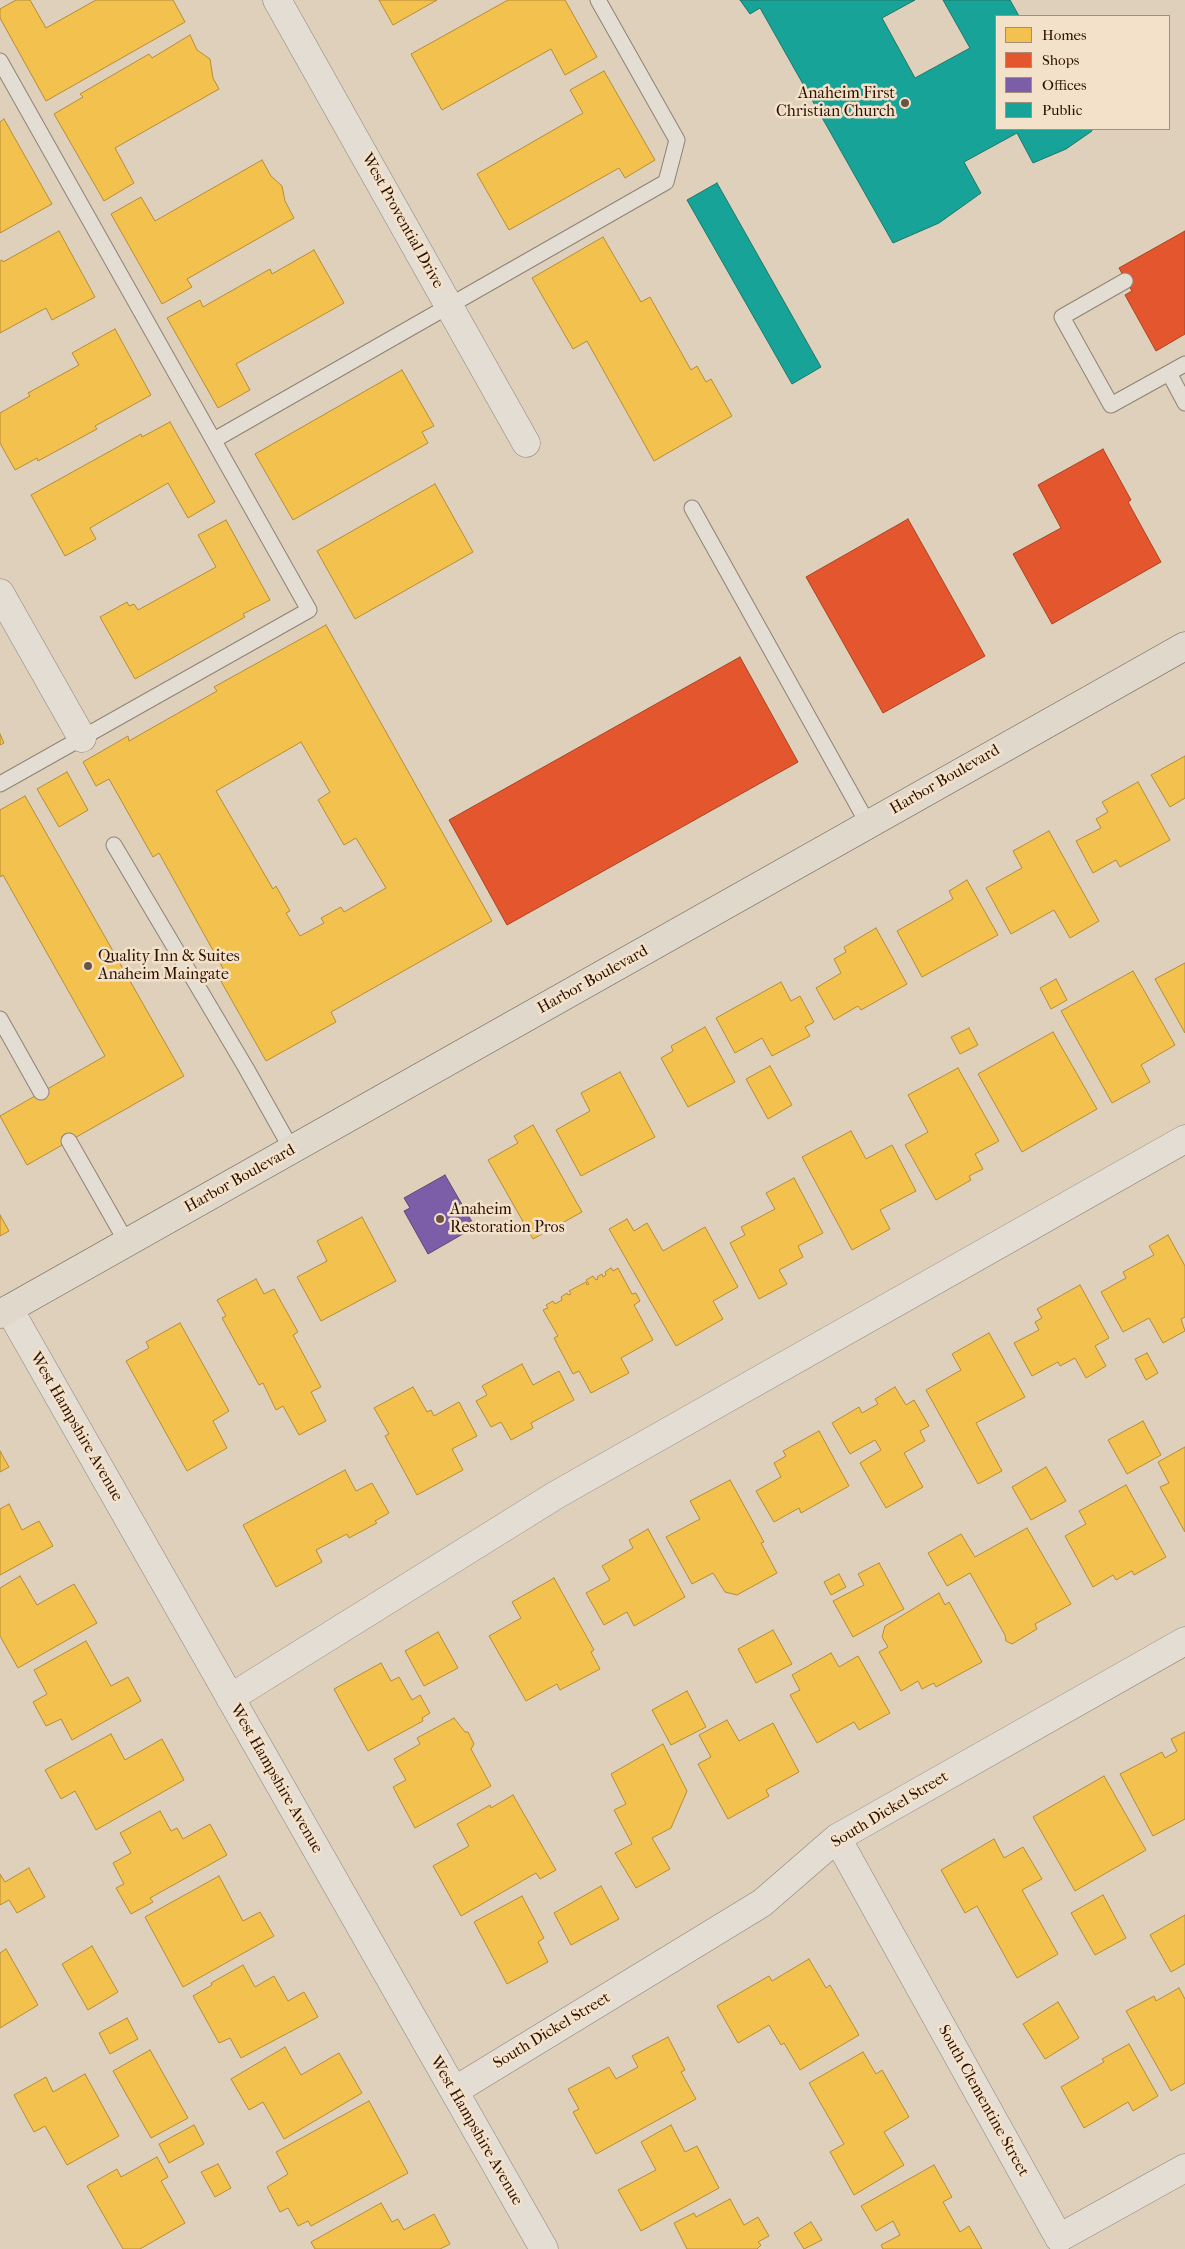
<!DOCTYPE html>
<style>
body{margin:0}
#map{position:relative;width:1185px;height:2249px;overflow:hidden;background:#ded0bb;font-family:"IM FELL French Canon",serif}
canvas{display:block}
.legend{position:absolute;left:995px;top:15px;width:175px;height:115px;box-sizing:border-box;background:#f3e2c9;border:1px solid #a38e79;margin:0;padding:6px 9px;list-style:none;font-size:15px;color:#2b0f00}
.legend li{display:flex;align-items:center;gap:10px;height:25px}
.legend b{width:25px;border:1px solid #a38e79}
</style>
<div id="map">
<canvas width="1185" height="2249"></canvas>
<ul class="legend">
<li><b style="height:14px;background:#f2c14e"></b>Homes</li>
<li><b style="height:14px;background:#e4572e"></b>Shops</li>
<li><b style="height:14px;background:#7b5ea7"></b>Offices</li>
<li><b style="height:14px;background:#17a398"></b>Public</li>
</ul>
</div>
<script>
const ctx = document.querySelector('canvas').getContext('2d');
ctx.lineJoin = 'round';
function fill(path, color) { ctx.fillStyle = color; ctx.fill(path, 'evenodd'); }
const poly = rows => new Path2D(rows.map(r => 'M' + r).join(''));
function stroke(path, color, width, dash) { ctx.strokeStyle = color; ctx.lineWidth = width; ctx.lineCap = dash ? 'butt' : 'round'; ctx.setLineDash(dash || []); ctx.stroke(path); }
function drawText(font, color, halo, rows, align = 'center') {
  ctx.font = font + ' "IM FELL French Canon",serif'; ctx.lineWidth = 5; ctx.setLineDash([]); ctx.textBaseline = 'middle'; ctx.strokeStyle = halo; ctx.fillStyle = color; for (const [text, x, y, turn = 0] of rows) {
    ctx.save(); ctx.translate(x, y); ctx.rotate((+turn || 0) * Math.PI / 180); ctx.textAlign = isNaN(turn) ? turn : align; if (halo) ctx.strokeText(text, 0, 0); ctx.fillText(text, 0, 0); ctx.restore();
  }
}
const homes = poly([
 [16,0,30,0,46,28,96,0,173,0,185,22,46,101,0,18,0,9,16,0],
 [379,0,437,0,393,25,379,0],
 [508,0,565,0,597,57,565,75,551,49,442,110,411,54,508,0],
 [190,35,197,50,210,59,213,78,219,89,115,148,134,183,104,201,54,114,83,97,80,94,149,54,152,58,190,35],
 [604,71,655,160,625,178,619,168,509,230,477,174,583,113,570,90,604,71],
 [4,119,52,204,0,233,0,122,4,119],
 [262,160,271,176,282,186,285,201,294,218,187,279,192,287,162,304,111,214,141,197,155,221,262,160],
 [59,231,95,297,52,320,46,308,0,333,0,261,2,260,3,262,59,231],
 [603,237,641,302,650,297,691,370,697,366,706,382,711,379,732,416,654,461,587,341,573,349,532,278,603,237],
 [314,250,344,303,236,364,250,390,218,408,167,318,200,300,203,307,270,269,272,274,314,250],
 [115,329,151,395,95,426,97,429,38,461,37,458,15,470,0,443,0,413,30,396,28,393,79,365,72,353,115,329],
 [402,370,434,426,422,432,428,443,293,520,255,454,402,370],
 [170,422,215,502,188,518,168,483,90,528,96,539,65,556,31,495,141,434,142,437,170,422],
 [435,484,473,552,355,619,317,551,435,484],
 [226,520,270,600,243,614,245,617,135,679,100,617,127,602,129,606,134,604,138,610,216,567,198,535,226,520],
 [326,625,492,921,331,1012,336,1022,266,1061,218,976,225,972,159,853,153,857,109,779,96,786,83,762,128,736,129,741,217,691,214,687,326,625],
 [301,742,330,792,318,800,344,845,356,838,386,888,344,912,341,907,321,918,324,923,300,936,286,913,290,911,276,886,273,889,216,791,301,742],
 [0,734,4,743,0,745,0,734],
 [1185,756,1185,798,1170,807,1151,775,1185,756],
 [67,772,88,810,59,827,37,789,67,772],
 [1138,782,1170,840,1120,867,1116,860,1093,873,1076,841,1101,828,1096,819,1108,812,1102,802,1138,782],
 [25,796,184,1076,27,1165,0,1116,105,1056,3,875,0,877,0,810,25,796],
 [1049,831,1099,921,1070,938,1054,910,1011,934,986,888,1022,868,1013,851,1049,831],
 [967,880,998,935,922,977,897,931,953,899,949,891,967,880],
 [876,928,907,984,861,1010,858,1006,834,1020,816,988,841,973,834,959,846,952,844,947,876,928],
 [1185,963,1185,1033,1155,979,1185,963],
 [1133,971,1175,1045,1141,1065,1150,1082,1112,1103,1061,1011,1133,971],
 [1056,979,1067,1000,1051,1009,1040,988,1056,979],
 [781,982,791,1001,800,996,814,1022,805,1027,810,1036,772,1056,762,1038,735,1053,716,1018,781,982],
 [705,1027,735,1082,688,1107,661,1058,673,1051,671,1046,705,1027],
 [969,1028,978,1045,960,1054,951,1037,969,1028],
 [1053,1032,1097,1109,1022,1152,978,1074,1053,1032],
 [770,1066,792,1105,768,1119,746,1079,770,1066],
 [958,1068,999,1141,975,1154,983,1169,969,1176,971,1180,936,1200,905,1145,928,1132,908,1095,958,1068],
 [620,1072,655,1137,581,1176,556,1130,590,1111,581,1093,620,1072],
 [533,1125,582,1212,533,1239,488,1160,518,1143,514,1136,533,1125],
 [851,1131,866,1159,892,1145,916,1191,880,1210,890,1229,852,1250,802,1157,851,1131],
 [794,1178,823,1233,798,1246,803,1257,779,1270,787,1284,759,1299,730,1243,745,1235,741,1227,775,1209,766,1193,794,1178],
 [0,1215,9,1231,0,1236,0,1215],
 [362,1217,396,1281,321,1321,297,1277,327,1261,317,1241,362,1217],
 [627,1219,634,1231,647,1223,663,1251,705,1227,738,1287,713,1301,723,1319,676,1346,609,1229,627,1219],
 [1168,1235,1185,1266,1185,1317,1181,1319,1185,1331,1163,1343,1149,1318,1123,1332,1101,1292,1126,1278,1123,1272,1154,1255,1149,1246,1168,1235],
 [611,1268,613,1271,618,1268,632,1294,636,1293,640,1301,634,1305,653,1340,621,1358,629,1373,591,1393,579,1371,573,1374,554,1338,558,1336,543,1310,548,1308,546,1305,553,1301,555,1304,562,1300,561,1297,567,1293,568,1295,571,1294,569,1291,586,1282,587,1285,589,1284,586,1280,593,1276,596,1280,598,1279,597,1277,602,1274,603,1277,606,1275,605,1272,611,1268],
 [256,1279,264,1294,274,1289,298,1332,293,1335,321,1387,311,1392,326,1421,299,1435,283,1406,276,1410,263,1383,259,1385,222,1318,226,1316,217,1300,256,1279],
 [1080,1285,1109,1338,1095,1346,1106,1366,1086,1378,1075,1358,1060,1366,1058,1362,1032,1376,1014,1343,1039,1330,1035,1322,1042,1318,1037,1309,1080,1285],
 [180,1323,229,1411,213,1421,227,1448,187,1471,126,1361,149,1348,146,1342,180,1323],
 [989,1333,1025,1397,976,1423,1002,1471,978,1484,926,1390,961,1370,952,1354,989,1333],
 [1147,1353,1158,1373,1146,1380,1135,1359,1147,1353],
 [522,1364,533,1385,559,1371,574,1400,531,1423,533,1428,511,1440,501,1422,491,1427,476,1401,487,1395,482,1386,522,1364],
 [413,1387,427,1412,431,1410,434,1416,459,1402,477,1436,452,1449,463,1470,417,1495,385,1436,389,1434,374,1408,413,1387],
 [895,1387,906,1405,914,1400,929,1426,920,1431,925,1441,904,1453,923,1487,886,1508,860,1463,881,1450,875,1440,850,1454,832,1423,859,1407,862,1413,878,1404,875,1399,895,1387],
 [1143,1421,1161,1455,1127,1474,1108,1440,1143,1421],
 [819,1431,849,1486,801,1513,799,1508,774,1522,756,1491,781,1477,774,1463,786,1456,783,1451,819,1431],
 [1185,1447,1185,1532,1160,1487,1169,1483,1158,1462,1185,1447],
 [0,1451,9,1467,0,1472,0,1451],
 [1046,1467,1066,1501,1031,1520,1012,1487,1046,1467],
 [345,1470,356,1491,372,1483,389,1513,375,1521,377,1523,349,1538,347,1534,316,1550,322,1562,276,1587,243,1525,345,1470],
 [730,1480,764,1542,761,1543,777,1573,737,1595,725,1592,713,1573,692,1584,666,1537,700,1519,690,1501,730,1480],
 [1126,1485,1166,1557,1134,1575,1132,1571,1116,1580,1113,1575,1093,1587,1065,1536,1086,1524,1079,1511,1126,1485],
 [9,1504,22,1530,39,1521,53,1546,0,1575,0,1509,9,1504],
 [1027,1528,1071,1604,1035,1624,1037,1629,1012,1644,1006,1641,1005,1635,970,1573,947,1586,928,1553,961,1534,975,1557,1027,1528],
 [648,1529,685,1597,634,1626,627,1612,604,1625,586,1593,610,1580,602,1566,633,1548,629,1540,648,1529],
 [879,1563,904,1609,853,1637,833,1601,864,1585,858,1574,879,1563],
 [839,1574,846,1587,831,1595,824,1582,839,1574],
 [20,1576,37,1605,74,1584,97,1623,18,1668,0,1636,0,1588,20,1576],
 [554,1578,594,1650,591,1652,600,1669,560,1690,557,1684,526,1701,489,1636,521,1618,512,1602,554,1578],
 [939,1593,945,1605,949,1602,982,1662,936,1687,934,1683,922,1689,918,1681,901,1691,879,1652,888,1647,882,1637,885,1626,939,1593],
 [773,1630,792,1664,756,1683,738,1649,773,1630],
 [438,1632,458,1668,424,1686,405,1651,438,1632],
 [86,1641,111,1686,128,1677,141,1701,72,1740,61,1719,46,1726,33,1702,47,1694,34,1670,86,1641],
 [831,1653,839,1667,858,1656,890,1713,859,1730,854,1722,817,1743,790,1695,800,1690,792,1675,831,1653],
 [381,1663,391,1681,399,1677,412,1700,420,1695,430,1713,422,1718,423,1721,368,1751,334,1689,381,1663],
 [687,1691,706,1727,671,1745,652,1710,687,1691],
 [454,1718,465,1732,468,1732,474,1744,471,1749,491,1786,415,1828,393,1787,406,1780,394,1759,420,1744,417,1738,454,1718],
 [727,1720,739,1741,773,1723,799,1772,766,1790,769,1796,728,1819,698,1764,711,1757,699,1735,727,1720],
 [1185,1732,1185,1819,1153,1836,1120,1774,1162,1752,1165,1758,1177,1751,1171,1739,1185,1732],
 [111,1734,125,1760,162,1739,184,1780,96,1830,75,1791,61,1799,45,1770,111,1734],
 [663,1744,687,1791,671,1828,652,1838,670,1869,636,1888,615,1853,632,1844,614,1810,626,1804,611,1774,663,1744],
 [1104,1776,1146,1850,1075,1891,1033,1817,1104,1776],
 [513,1795,556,1870,540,1879,536,1873,461,1916,433,1866,469,1846,457,1824,490,1805,491,1808,513,1795],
 [160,1811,171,1831,177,1828,183,1839,210,1824,227,1855,150,1898,153,1902,131,1914,116,1888,124,1884,113,1863,131,1853,120,1833,160,1811],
 [994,1839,1004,1858,1023,1847,1042,1879,1022,1890,1058,1954,1017,1978,977,1906,965,1913,941,1870,994,1839],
 [29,1868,45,1897,17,1913,9,1900,0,1905,0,1874,5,1882,29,1868],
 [219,1876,243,1921,260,1912,274,1936,183,1987,145,1917,219,1876],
 [601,1886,619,1919,571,1945,554,1913,601,1886],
 [1103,1895,1126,1938,1095,1955,1071,1913,1103,1895],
 [522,1896,544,1938,538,1942,548,1962,507,1984,474,1922,522,1896],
 [1185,1915,1185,1964,1171,1972,1150,1935,1185,1915],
 [92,1946,118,1992,88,2010,62,1964,92,1946],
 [6,1949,38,2005,0,2028,0,1953,6,1949],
 [809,1959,826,1988,830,1985,859,2035,800,2070,784,2043,781,2045,769,2025,738,2043,717,2006,769,1976,772,1981,809,1959],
 [243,1965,255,1987,274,1976,288,2001,304,1992,318,2017,241,2058,230,2038,219,2043,193,1996,212,1985,211,1983,243,1965],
 [1179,1988,1185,1999,1185,2083,1171,2091,1126,2011,1154,1996,1156,2001,1179,1988],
 [1058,2002,1079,2038,1045,2059,1023,2024,1058,2002],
 [127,2018,138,2039,110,2054,99,2033,127,2018],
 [668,2037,685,2070,681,2072,696,2099,596,2154,573,2112,579,2109,568,2089,609,2067,616,2079,638,2067,632,2056,668,2037],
 [1129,2044,1158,2096,1133,2111,1128,2102,1084,2128,1061,2087,1104,2062,1102,2059,1129,2044],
 [285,2047,301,2075,339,2053,362,2093,284,2139,263,2102,249,2110,231,2079,285,2047],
 [150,2050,188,2118,151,2138,113,2071,150,2050],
 [863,2052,876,2074,882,2070,909,2117,884,2132,904,2165,854,2195,830,2152,844,2144,809,2083,863,2052],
 [85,2074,119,2136,67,2165,45,2126,34,2132,14,2095,46,2077,53,2092,85,2074],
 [369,2101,408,2173,311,2226,308,2221,298,2226,288,2208,280,2212,267,2187,288,2174,276,2152,369,2101],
 [194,2125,204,2144,169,2163,159,2144,194,2125],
 [671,2125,685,2152,697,2146,719,2188,641,2231,618,2190,656,2170,641,2142,671,2125],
 [157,2157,168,2177,161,2181,185,2223,140,2249,123,2249,87,2186,117,2169,121,2177,157,2157],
 [218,2164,231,2188,215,2197,201,2172,218,2164],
 [934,2165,952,2197,943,2202,960,2232,969,2226,982,2249,883,2249,881,2245,900,2235,893,2221,876,2231,861,2206,934,2165],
 [730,2199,744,2225,758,2217,769,2236,758,2242,761,2245,757,2249,687,2249,674,2223,694,2213,696,2217,730,2199],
 [381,2203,392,2222,398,2219,404,2230,434,2214,450,2244,440,2249,315,2249,311,2242,381,2203],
 [811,2222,822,2240,804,2249,794,2233,811,2222]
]);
const shops = poly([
 [1185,231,1185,334,1156,351,1125,295,1132,291,1119,268,1185,231],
 [1103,449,1131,500,1128,502,1161,562,1052,624,1013,554,1061,528,1038,485,1103,449],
 [908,519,985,656,883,713,806,577,908,519],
 [740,657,798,762,507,925,449,820,740,657]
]);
const offices = poly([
 [445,1175,475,1227,428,1254,404,1211,410,1208,404,1198,445,1175]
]);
const public = poly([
 [740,0,915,0,882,18,915,78,970,48,943,0,1010,0,1019,16,996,16,996,129,1091,129,1092,131,1066,149,1033,163,1017,133,964,162,981,193,939,223,893,243,760,8,750,14,740,0],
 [717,183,821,367,792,384,687,200,717,183]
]);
const lane = poly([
 [0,61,309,610,0,784],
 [1125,281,1062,317,1111,405,1185,364],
 [1169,373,1185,403],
 [214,440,666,182,677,140,598,0],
 [692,508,868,824],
 [114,845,246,1068,292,1150],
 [0,1019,41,1092],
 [69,1141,127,1243]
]);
const street = poly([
 [277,0,526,443],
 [0,593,82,738],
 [9,1309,544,2249],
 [230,1698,556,1495,1185,1139],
 [837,1838,1059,2238,1185,2168],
 [454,2091,762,1903,837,1838,1185,1641]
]);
const primary = poly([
 [0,1314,1185,646]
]);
const markers = [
 [905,103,5,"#6a5341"],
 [88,966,5,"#6a5341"],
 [440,1219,5,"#6a5341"]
];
const poiNames = [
 ["Anaheim First",895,94,"right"],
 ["Christian Church",895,112,"right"],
 ["Quality Inn & Suites",98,957],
 ["Anaheim Maingate",98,975],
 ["Anaheim",450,1210],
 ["Restoration Pros",450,1228]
];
const streetNames = [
 ["West Provential Drive",402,221,61],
 ["Harbor Boulevard",945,780,-30],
 ["Harbor Boulevard",593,980,-29],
 ["Harbor Boulevard",240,1179,-29],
 ["West Hampshire Avenue",76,1427,60],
 ["West Hampshire Avenue",276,1779,60],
 ["South Dickel Street",890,1810,-31],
 ["South Dickel Street",552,2031,-31],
 ["South Clementine Street",983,2101,61],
 ["West Hampshire Avenue",476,2131,60]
];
fill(homes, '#f2c14e');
stroke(homes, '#b68c37', 1);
fill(shops, '#e4572e');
stroke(shops, '#ac4120', 1);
fill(offices, '#7b5ea7');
stroke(offices, '#634675', 1);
fill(public, '#17a398');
stroke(public, '#1d776a', 1);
stroke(lane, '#8e8275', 17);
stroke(street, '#8e8275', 29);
stroke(primary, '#74685c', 29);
stroke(lane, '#e4ddd3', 15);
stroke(street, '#e4ddd3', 28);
stroke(primary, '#e0d8cb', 28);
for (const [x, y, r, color] of markers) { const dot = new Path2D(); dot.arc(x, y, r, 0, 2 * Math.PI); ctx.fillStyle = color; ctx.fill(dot); stroke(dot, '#f3e2c9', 2); }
drawText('16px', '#2b0f00', '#f3e2c9', poiNames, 'left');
drawText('16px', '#2b0f00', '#f3e2c9', streetNames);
</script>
